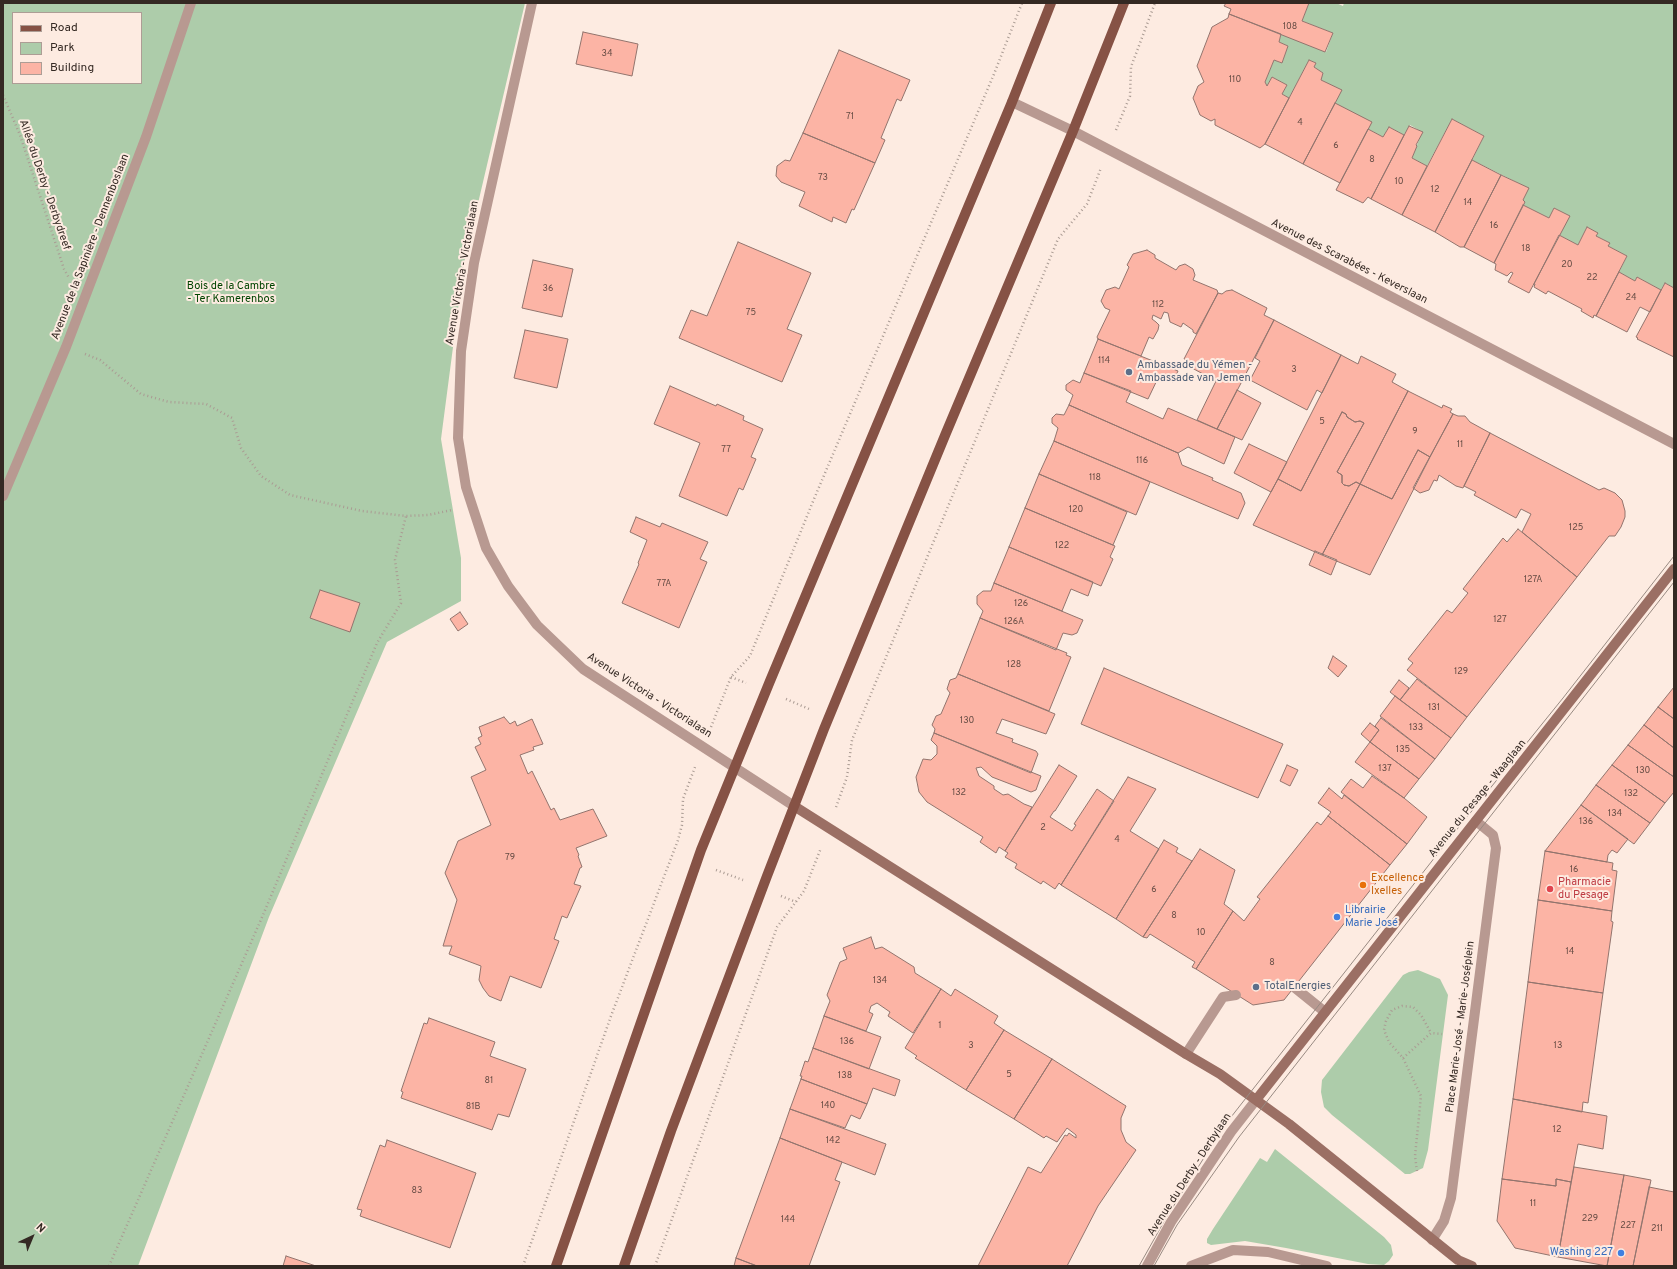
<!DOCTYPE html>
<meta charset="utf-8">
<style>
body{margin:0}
#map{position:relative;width:1677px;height:1269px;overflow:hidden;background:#fdebe1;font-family:Overpass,sans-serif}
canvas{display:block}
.frame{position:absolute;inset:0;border:4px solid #342923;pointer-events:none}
.legend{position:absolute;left:12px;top:12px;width:130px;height:72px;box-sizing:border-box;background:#fdebe1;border:1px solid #ad9d95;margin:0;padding:5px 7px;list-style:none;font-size:12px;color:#342923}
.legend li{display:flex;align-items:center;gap:8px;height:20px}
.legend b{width:20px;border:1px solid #ad9d95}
.north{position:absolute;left:12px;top:1217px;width:40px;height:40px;-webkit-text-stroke:3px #fdebe1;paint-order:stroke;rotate:44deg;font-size:11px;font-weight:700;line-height:16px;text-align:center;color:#342923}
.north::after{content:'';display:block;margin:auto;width:14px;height:18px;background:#342923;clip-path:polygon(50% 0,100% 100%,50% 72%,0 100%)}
</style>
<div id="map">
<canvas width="1677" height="1269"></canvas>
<div class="frame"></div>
<ul class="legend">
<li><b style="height:5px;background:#865245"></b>Road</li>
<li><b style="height:11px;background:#adccaa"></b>Park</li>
<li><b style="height:11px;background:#fcb4a5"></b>Building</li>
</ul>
<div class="north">N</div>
</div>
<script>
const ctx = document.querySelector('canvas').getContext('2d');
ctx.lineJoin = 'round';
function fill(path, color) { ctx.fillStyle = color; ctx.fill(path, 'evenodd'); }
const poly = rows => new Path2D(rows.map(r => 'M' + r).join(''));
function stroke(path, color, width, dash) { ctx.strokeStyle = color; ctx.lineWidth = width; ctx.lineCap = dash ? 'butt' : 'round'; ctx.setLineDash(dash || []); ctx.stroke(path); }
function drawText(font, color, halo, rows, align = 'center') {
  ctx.font = font + ' Overpass,sans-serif'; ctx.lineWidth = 4; ctx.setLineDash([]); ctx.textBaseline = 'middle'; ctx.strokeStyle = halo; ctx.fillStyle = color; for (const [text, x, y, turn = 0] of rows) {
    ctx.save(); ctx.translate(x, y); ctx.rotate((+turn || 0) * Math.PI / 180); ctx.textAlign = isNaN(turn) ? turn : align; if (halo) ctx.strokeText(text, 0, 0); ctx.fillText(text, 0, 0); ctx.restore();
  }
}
const green = poly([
 [3,3,525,3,464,263,441,439,461,558,461,601,387,642,269,917,138,1266,3,1266],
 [13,13,141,13,141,83,13,83],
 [1309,3,1336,3,1343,6,1344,3,1674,3,1674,288,1665,283,1661,290,1637,277,1635,281,1619,272,1627,256,1608,246,1610,243,1596,236,1597,233,1587,227,1578,245,1559,235,1569,216,1554,208,1549,218,1523,205,1525,202,1523,200,1528,188,1472,160,1484,136,1452,119,1427,166,1412,158,1422,132,1410,125,1404,135,1389,127,1383,137,1368,129,1335,103,1341,90,1321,80,1323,73,1314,67,1316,63,1309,60,1289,98,1282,94,1287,85,1272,77,1267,86,1265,82,1274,60,1282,63,1288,46,1279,42,1281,34,1326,52,1333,33,1302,21],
 [1418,970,1440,979,1448,995,1428,1150,1423,1168,1410,1174,1405,1174,1332,1115,1324,1107,1321,1092,1322,1080,1403,975,1409,972],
 [1275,1149,1384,1237,1391,1245,1393,1255,1389,1261,1384,1265,1368,1264,1286,1248,1245,1241,1211,1245,1207,1243,1207,1239,1213,1229,1260,1158,1267,1162]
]);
const building = poly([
 [1226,3,1309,3,1302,21,1333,33,1325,52,1229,14,1231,9,1224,6,1226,3],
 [1229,14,1281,34,1279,42,1288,46,1282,63,1274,60,1265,82,1267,86,1272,77,1287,85,1282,94,1289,98,1265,144,1260,148,1215,125,1215,119,1211,121,1200,115,1193,98,1198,86,1204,82,1197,66,1212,27,1228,18,1229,14],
 [583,32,638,44,632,76,576,64,583,32],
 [839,50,910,80,901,101,897,99,881,138,885,140,875,163,803,133,839,50],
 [1309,60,1316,63,1314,67,1323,73,1321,80,1342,90,1303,164,1265,144,1309,60],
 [1335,103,1372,122,1340,183,1303,164,1335,103],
 [1452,119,1484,136,1435,232,1402,215,1452,119],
 [1409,126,1423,132,1416,145,1417,146,1412,158,1427,166,1402,215,1371,199,1409,126],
 [1389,127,1404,135,1371,199,1368,197,1363,203,1336,190,1368,129,1383,137,1389,127],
 [803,133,875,163,854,210,852,209,846,223,833,217,832,222,799,206,805,192,781,182,776,176,777,166,785,160,790,161,803,133],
 [1472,160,1501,175,1464,247,1460,247,1435,232,1472,160],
 [1501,175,1529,188,1523,200,1525,202,1494,263,1464,247,1501,175],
 [1523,205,1549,218,1554,208,1570,216,1529,293,1508,282,1513,273,1511,272,1507,276,1495,270,1496,264,1494,263,1523,205],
 [1587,227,1598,233,1596,236,1610,243,1608,246,1627,256,1596,316,1594,315,1593,318,1581,311,1582,309,1548,291,1546,294,1534,287,1535,284,1534,284,1559,235,1578,245,1587,227],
 [738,242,811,273,787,329,802,335,782,382,679,338,691,310,707,316,738,242],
 [1147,250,1155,255,1155,258,1176,270,1179,266,1185,264,1193,269,1195,275,1193,280,1217,290,1218,293,1196,334,1193,332,1193,330,1183,323,1181,327,1170,322,1168,313,1164,312,1161,319,1153,315,1152,319,1156,322,1159,325,1158,330,1153,339,1149,337,1141,356,1098,339,1097,337,1110,310,1105,308,1101,301,1106,290,1115,287,1119,289,1129,267,1127,265,1133,254,1147,250],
 [533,260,573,269,562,317,522,308,533,260],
 [1619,272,1635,281,1637,277,1661,290,1650,312,1640,307,1627,332,1596,316,1619,272],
 [1665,283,1674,288,1674,357,1637,339,1638,338,1636,337,1665,283],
 [1232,290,1267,308,1264,315,1274,320,1217,429,1197,420,1216,381,1192,368,1191,364,1184,359,1218,293,1222,294,1226,291,1232,290],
 [1274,320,1341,355,1322,393,1317,390,1307,410,1250,380,1260,361,1255,358,1274,320],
 [525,330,568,339,557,388,514,378,525,330],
 [1098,339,1178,371,1173,382,1159,376,1148,399,1084,373,1098,339],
 [1341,355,1358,364,1361,356,1396,374,1392,382,1408,391,1360,484,1356,482,1349,486,1344,485,1342,483,1342,475,1337,472,1364,423,1360,421,1355,422,1347,417,1346,414,1342,412,1301,491,1278,479,1341,355],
 [1084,373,1131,391,1126,402,1163,419,1168,408,1235,437,1224,464,1188,447,1178,453,1069,405,1073,395,1066,390,1066,385,1073,380,1080,383,1084,373],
 [670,386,716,406,717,404,744,416,743,420,763,429,751,457,756,459,743,490,739,488,727,516,679,496,700,443,654,424,670,386],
 [1237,390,1261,403,1242,440,1217,429,1237,390],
 [1408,391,1442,408,1443,405,1452,409,1450,412,1453,414,1430,457,1418,450,1392,499,1360,484,1408,391],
 [1069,405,1178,453,1182,465,1213,478,1212,480,1241,493,1245,503,1238,519,1054,441,1058,428,1052,423,1052,418,1056,414,1064,415,1069,405],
 [1342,412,1346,414,1347,417,1355,422,1360,421,1364,423,1337,472,1342,475,1342,483,1344,485,1349,486,1356,482,1360,484,1322,555,1253,525,1278,479,1301,491,1342,412],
 [1453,414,1458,416,1465,416,1470,422,1490,433,1463,488,1456,486,1439,475,1437,481,1434,480,1429,490,1420,493,1413,488,1453,414],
 [1490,433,1599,490,1604,488,1615,493,1622,500,1625,511,1625,517,1621,527,1615,536,1609,536,1577,577,1522,532,1531,514,1521,509,1516,518,1474,495,1476,492,1464,486,1490,433],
 [1054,441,1150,482,1136,515,1039,474,1054,441],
 [1249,444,1287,462,1271,492,1234,473,1249,444],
 [1418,450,1430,457,1370,575,1322,555,1360,484,1392,499,1418,450],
 [1039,474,1127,512,1113,545,1025,508,1039,474],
 [1025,508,1115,546,1110,557,1113,559,1101,586,1009,547,1025,508],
 [636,517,660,527,662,523,708,542,700,559,707,562,679,628,622,603,639,564,638,563,647,540,630,532,636,517],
 [1518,529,1577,577,1467,717,1407,670,1413,663,1408,659,1447,610,1452,613,1468,593,1463,589,1503,538,1507,542,1518,529],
 [1009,547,1093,582,1088,596,1071,589,1062,611,994,583,1009,547],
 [1315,551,1337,560,1331,575,1309,565,1315,551],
 [994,583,1083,620,1077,633,1072,635,1063,633,1056,650,980,618,983,611,977,604,977,596,983,591,991,591,994,583],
 [320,590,360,603,350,632,310,618,320,590],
 [460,612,468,624,458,631,450,619,460,612],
 [980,618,1067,653,1066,655,1071,657,1049,711,958,674,980,618],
 [1333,656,1347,666,1338,677,1328,668,1333,656],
 [1104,668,1283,744,1258,798,1081,724,1104,668],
 [958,674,1055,714,1046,734,1002,719,996,733,1013,739,1012,742,1036,751,1038,754,1031,773,934,733,935,729,932,725,936,716,941,714,950,693,947,689,950,680,956,678,958,674],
 [1417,679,1467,717,1451,738,1400,700,1417,679],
 [1399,680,1409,688,1400,700,1390,692,1399,680],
 [1674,687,1674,719,1658,707,1674,687],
 [1395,696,1451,738,1435,759,1380,716,1395,696],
 [1658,707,1674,719,1674,748,1644,725,1658,707],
 [504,717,510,724,515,721,517,726,532,719,543,744,533,747,534,750,520,755,528,774,532,771,551,810,554,808,560,820,593,809,607,836,576,848,579,855,578,856,582,867,580,868,574,884,581,886,567,918,562,916,554,939,559,941,541,988,510,976,501,1001,489,996,483,988,479,980,481,966,449,954,452,946,443,946,457,900,445,873,458,841,491,825,471,777,486,770,475,747,481,744,478,738,482,736,479,727,504,717],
 [1381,718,1435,759,1419,779,1370,742,1379,730,1375,726,1381,718],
 [1370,723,1379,730,1370,742,1361,734,1370,723],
 [1644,725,1674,748,1674,777,1628,745,1644,725],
 [934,733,1041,776,1036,790,1031,792,992,777,981,767,976,768,979,776,994,786,994,789,1003,795,1008,794,1024,804,1032,807,1005,851,999,847,996,853,980,842,983,837,927,802,919,792,916,777,923,759,931,760,937,754,937,746,931,740,934,733],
 [1370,742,1419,779,1404,798,1355,762,1370,742],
 [1628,745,1674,777,1674,792,1665,803,1612,765,1628,745],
 [1059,765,1077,776,1055,811,1054,811,1050,817,1072,831,1076,825,1074,824,1097,789,1114,801,1061,885,1059,883,1055,889,1043,881,1041,884,1015,868,1017,864,1005,857,1008,853,1005,851,1059,765],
 [1287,765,1298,770,1290,786,1280,781,1287,765],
 [1612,765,1665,803,1650,823,1596,785,1612,765],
 [1372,776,1404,798,1427,817,1407,844,1341,792,1351,779,1363,788,1372,776],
 [1128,777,1156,789,1130,831,1159,849,1116,919,1061,885,1128,777],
 [1596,785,1650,823,1634,844,1581,805,1596,785],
 [1329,788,1342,799,1344,795,1407,844,1390,865,1328,816,1331,812,1318,803,1329,788],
 [1581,805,1628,839,1617,853,1612,850,1608,855,1607,862,1545,851,1581,805],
 [1328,816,1390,865,1284,1000,1253,1005,1196,969,1233,911,1244,921,1260,899,1257,897,1317,822,1321,825,1328,816],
 [1164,840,1178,848,1176,852,1192,861,1143,937,1116,919,1164,840],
 [1200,849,1235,870,1224,904,1233,911,1196,969,1192,967,1195,962,1150,934,1147,938,1143,937,1200,849],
 [1545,851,1613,863,1612,870,1617,871,1612,911,1538,900,1545,851],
 [1538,900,1612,911,1611,921,1613,922,1603,993,1528,982,1538,900],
 [871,937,875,949,882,947,914,967,915,973,941,989,913,1033,888,1016,890,1012,877,1003,871,1006,869,1012,873,1014,866,1031,824,1016,830,1001,827,995,840,962,847,959,843,948,871,937],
 [1528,982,1603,993,1588,1103,1583,1102,1582,1112,1513,1099,1528,982],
 [941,989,951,996,955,989,998,1016,994,1023,1004,1030,966,1090,915,1058,917,1056,905,1048,941,989],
 [824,1016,881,1037,869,1069,813,1048,824,1016],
 [429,1018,495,1042,490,1056,526,1069,509,1117,498,1114,492,1130,401,1098,403,1092,401,1091,424,1023,427,1024,429,1018],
 [1004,1030,1052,1059,1014,1119,966,1090,1004,1030],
 [813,1048,900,1080,895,1096,873,1088,867,1104,801,1079,802,1076,800,1076,805,1061,808,1062,813,1048],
 [1052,1059,1126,1106,1121,1118,1121,1130,1126,1142,1136,1150,1098,1206,1067,1266,978,1266,1028,1167,1041,1173,1065,1135,1067,1136,1069,1133,1076,1138,1076,1135,1067,1128,1057,1142,1046,1136,1044,1138,1014,1119,1052,1059],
 [801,1079,867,1104,860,1119,851,1115,845,1128,790,1109,801,1079],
 [1513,1099,1607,1116,1603,1149,1578,1144,1571,1182,1556,1179,1556,1186,1502,1179,1513,1099],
 [790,1109,886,1144,875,1175,780,1138,790,1109],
 [780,1138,842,1162,835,1180,840,1182,809,1266,757,1266,736,1258,780,1138],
 [387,1140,476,1173,450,1248,360,1216,362,1210,357,1209,380,1145,385,1147,387,1140],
 [1574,1167,1624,1175,1607,1266,1558,1257,1574,1167],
 [1624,1175,1651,1180,1633,1266,1607,1266,1624,1175],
 [1502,1179,1556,1186,1556,1179,1571,1182,1558,1257,1515,1248,1497,1221,1502,1179],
 [1649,1187,1674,1192,1674,1266,1633,1266,1649,1187],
 [286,1256,316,1266,283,1266,286,1256],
 [736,1258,757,1266,734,1266,736,1258]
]);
const path = poly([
 [3,95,20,135,64,269,69,278],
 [1116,130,1130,96,1131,67,1155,3],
 [85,354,100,360,141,394,169,402,206,404,232,418,241,448,261,476,290,495,362,511,406,516,428,515,452,510],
 [731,677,746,683],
 [786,699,809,709],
 [711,727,731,677,750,656,814,499,994,74,1022,3],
 [836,807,847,777,852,740,1058,239,1087,204,1101,168],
 [716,870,743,880],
 [781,896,796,902],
 [1403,1058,1431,1033,1442,1034],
 [1417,1171,1415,1156,1421,1096,1403,1058,1389,1042,1384,1030,1386,1021,1392,1010,1402,1006,1413,1007,1421,1015,1431,1033],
 [109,1266,263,915,377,643,401,603,395,560,406,516],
 [523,1266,611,1016,678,840,682,825,683,799,695,767],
 [655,1266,777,927,804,891,821,848]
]);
const lane = poly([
 [1294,987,1325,1012],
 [1186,1054,1223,997,1236,995]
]);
const street = poly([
 [532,3,474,263,461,351,458,438,466,487,486,548,508,586,537,625,583,669,794,806],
 [1012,102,1073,131,1674,444],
 [3,496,66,347,146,137,191,3],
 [1432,1240,1444,1221,1451,1198,1496,848,1493,835,1476,821],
 [1147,1266,1171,1222,1231,1132,1256,1100],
 [1191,1266,1233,1250,1268,1252,1327,1266]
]);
const secondary = poly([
 [794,806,1186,1054,1220,1074,1289,1124,1458,1260,1472,1266],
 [1256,1100,1674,569]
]);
const primary = poly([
 [556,1266,701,850,770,681,1012,102,1051,3],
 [624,1266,671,1131,767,876,824,729,946,433,1073,131,1124,3]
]);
const tram = poly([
 [1139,1266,1166,1218,1224,1126,1450,838,1563,698,1674,556],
 [1154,1266,1177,1225,1239,1137,1674,582]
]);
const markers = [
 [1129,372,4,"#5c6f8a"],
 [1363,885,4,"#e8710a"],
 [1550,889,4,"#e0444e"],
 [1337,917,4,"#3f7fe0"],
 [1256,987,4,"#5c6f8a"],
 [1621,1253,4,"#3f7fe0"]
];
const numberNames = [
 ["108",1290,27],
 ["34",607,54],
 ["110",1235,80],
 ["71",850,117],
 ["4",1300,123],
 ["6",1336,146],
 ["8",1372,160],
 ["73",823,178],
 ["10",1399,182],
 ["12",1435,190],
 ["14",1468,203],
 ["16",1494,226],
 ["18",1526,249],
 ["20",1567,265],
 ["22",1592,278],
 ["36",548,289],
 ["24",1631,298],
 ["112",1158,305],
 ["75",751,313],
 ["114",1104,361],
 ["3",1294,370],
 ["5",1322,422],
 ["9",1415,432],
 ["11",1460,445],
 ["77",726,450],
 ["116",1142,461],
 ["118",1095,478],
 ["120",1076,510],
 ["125",1576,528],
 ["122",1062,546],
 ["127A",1533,580],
 ["77A",664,584],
 ["126",1021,604],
 ["127",1500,620],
 ["126A",1014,622],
 ["128",1014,665],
 ["129",1461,672],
 ["131",1434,708],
 ["130",967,721],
 ["133",1416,728],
 ["135",1403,750],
 ["137",1385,769],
 ["130",1643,771],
 ["132",959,793],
 ["132",1631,794],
 ["134",1615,814],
 ["136",1586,822],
 ["2",1043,828],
 ["4",1117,840],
 ["79",510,858],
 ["16",1574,870],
 ["6",1154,890],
 ["8",1174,916],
 ["10",1201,933],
 ["14",1570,952],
 ["8",1272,963],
 ["134",880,981],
 ["1",940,1026],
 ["136",847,1042],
 ["3",971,1046],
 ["13",1558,1046],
 ["5",1009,1075],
 ["138",845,1076],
 ["81",489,1081],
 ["140",828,1106],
 ["81B",473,1107],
 ["12",1557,1130],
 ["142",833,1141],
 ["83",417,1191],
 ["11",1533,1204],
 ["229",1590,1219],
 ["144",788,1220],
 ["227",1628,1226],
 ["211",1657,1229]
];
const streetNames = [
 ["Allée du Derby - Derbydreef",44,185,71],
 ["Avenue de la Sapinière - Dennenboslaan",91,247,-69],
 ["Avenue des Scarabées - Keverslaan",1349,262,27],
 ["Avenue Victoria - Victorialaan",463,273,-80],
 ["Avenue Victoria - Victorialaan",649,696,33],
 ["Avenue du Pesage - Waaglaan",1478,799,-51],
 ["Place Marie-José - Marie-Joséplein",1461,1027,-83],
 ["Avenue du Derby - Derbylaan",1190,1175,-57]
];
const parkNames = [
 ["Bois de la Cambre",231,287],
 ["- Ter Kamerenbos",231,300]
];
const serviceNames = [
 ["Ambassade du Yémen -",1137,366],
 ["Ambassade van Jemen",1137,379],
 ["TotalEnergies",1264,987]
];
const foodNames = [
 ["Excellence",1371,879],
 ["Ixelles",1371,892]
];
const healthNames = [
 ["Pharmacie",1558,883],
 ["du Pesage",1558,896]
];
const shopNames = [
 ["Librairie",1345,911],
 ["Marie José",1345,924],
 ["Washing 227",1613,1253,"right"]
];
fill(green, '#adccaa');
fill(building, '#fcb4a5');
stroke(building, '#92746d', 1);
stroke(path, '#aa9b93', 2.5, [1, 3]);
stroke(lane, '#b89991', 10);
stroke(street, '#b89991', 10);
stroke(secondary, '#9b6f64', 10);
stroke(primary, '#865245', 10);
stroke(tram, '#988a82', 1);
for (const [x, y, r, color] of markers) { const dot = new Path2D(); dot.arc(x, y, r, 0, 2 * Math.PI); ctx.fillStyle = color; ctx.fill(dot); stroke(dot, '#fdebe1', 1.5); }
drawText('9px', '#664c44', null, numberNames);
drawText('11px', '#342923', '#fdebe1', streetNames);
drawText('11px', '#040', '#fdebe1', parkNames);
drawText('11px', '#4e5e75', '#fdebe1', serviceNames, 'left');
drawText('11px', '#c56008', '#fdebe1', foodNames, 'left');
drawText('11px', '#be3a42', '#fdebe1', healthNames, 'left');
drawText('11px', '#366cbe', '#fdebe1', shopNames, 'left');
</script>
